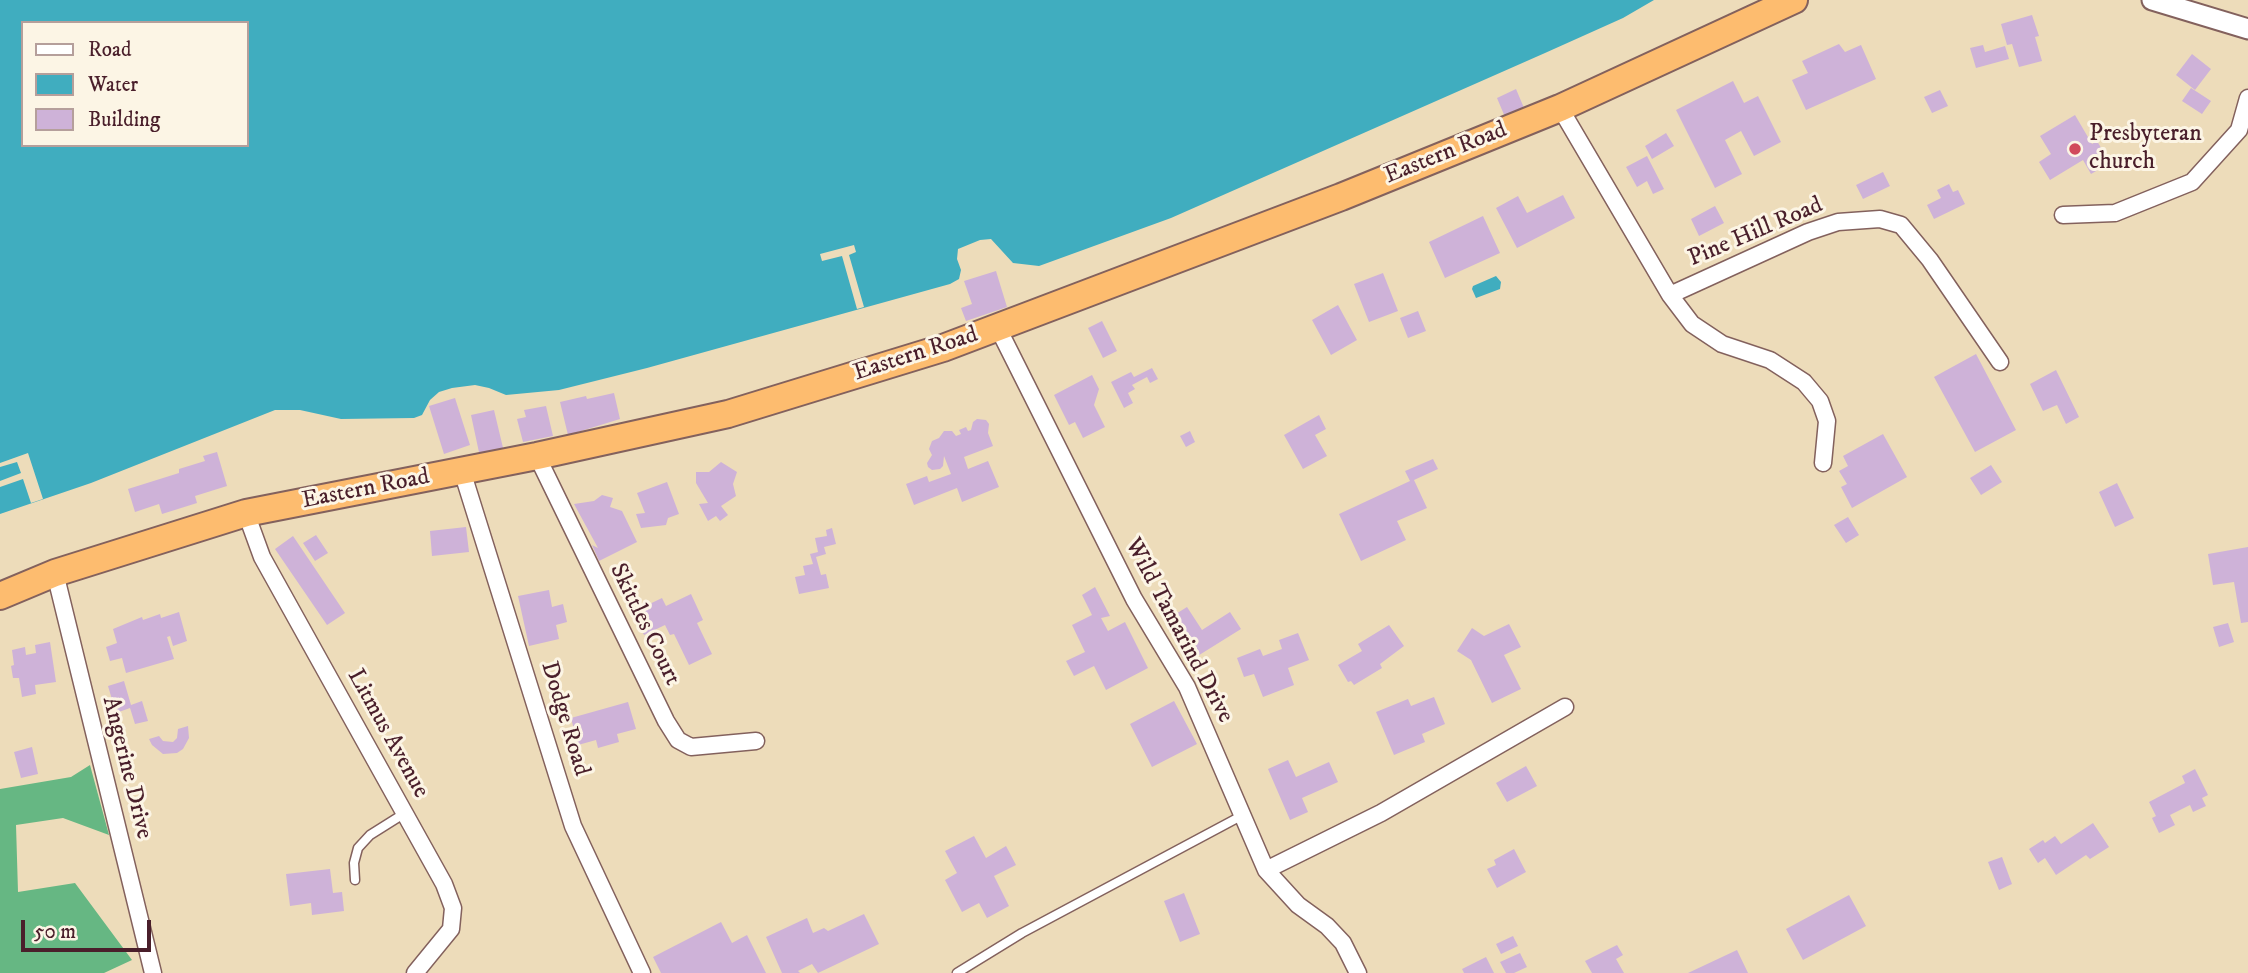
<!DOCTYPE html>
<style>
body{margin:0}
#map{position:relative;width:2248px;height:973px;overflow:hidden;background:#eddcba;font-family:"IM FELL DW Pica",serif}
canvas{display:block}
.legend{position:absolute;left:21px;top:21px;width:228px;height:126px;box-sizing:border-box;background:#fcf5e5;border:2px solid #b59f9b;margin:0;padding:9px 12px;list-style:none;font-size:21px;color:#4a1f2b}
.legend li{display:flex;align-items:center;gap:14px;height:35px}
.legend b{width:35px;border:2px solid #b59f9b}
.scale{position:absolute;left:21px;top:920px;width:130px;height:32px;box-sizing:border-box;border:4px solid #4a1f2b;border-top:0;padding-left:9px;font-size:21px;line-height:24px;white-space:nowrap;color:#4a1f2b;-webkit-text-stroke:5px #fcf5e5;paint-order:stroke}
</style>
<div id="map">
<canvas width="2248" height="973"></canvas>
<ul class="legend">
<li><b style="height:9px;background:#fff"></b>Road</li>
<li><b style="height:19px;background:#40adbf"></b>Water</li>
<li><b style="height:19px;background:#ceb2d8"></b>Building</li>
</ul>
<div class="scale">50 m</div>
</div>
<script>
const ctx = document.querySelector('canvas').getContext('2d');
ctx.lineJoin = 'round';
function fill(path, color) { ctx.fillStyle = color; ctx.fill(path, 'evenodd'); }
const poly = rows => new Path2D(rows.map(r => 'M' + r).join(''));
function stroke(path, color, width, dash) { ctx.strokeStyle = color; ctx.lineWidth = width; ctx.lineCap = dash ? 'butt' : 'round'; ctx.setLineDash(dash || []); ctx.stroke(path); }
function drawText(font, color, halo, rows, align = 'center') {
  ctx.font = font + ' "IM FELL DW Pica",serif'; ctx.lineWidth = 6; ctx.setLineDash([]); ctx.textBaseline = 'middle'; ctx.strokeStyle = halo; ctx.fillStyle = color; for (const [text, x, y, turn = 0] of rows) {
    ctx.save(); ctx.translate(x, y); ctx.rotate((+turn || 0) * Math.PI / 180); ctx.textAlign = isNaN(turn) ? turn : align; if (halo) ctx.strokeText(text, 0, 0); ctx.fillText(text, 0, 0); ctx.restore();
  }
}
const forest = poly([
 [90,765,109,835,63,818,16,825,18,892,75,883,132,960,104,973,0,973,0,789,71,777]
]);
const water = poly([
 [0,0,1654,0,1623,18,1545,53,1171,218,1039,266,1013,263,991,239,980,240,958,249,957,259,961,270,959,279,950,284,647,368,559,390,506,395,489,388,475,385,452,388,439,392,430,400,422,415,414,418,341,419,300,410,275,410,91,483,0,514],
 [23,23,247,23,247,145,23,145],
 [1496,276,1501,282,1500,289,1476,298,1472,289,1473,286]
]);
const pier = poly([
 [854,245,856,252,849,255,864,307,857,309,842,256,822,261,820,254],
 [28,453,43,499,31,503,23,479,0,487,0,481,21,473,17,462,0,467,0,463]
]);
const building = poly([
 [2032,15,2039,36,2035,37,2042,61,2019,67,2012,44,2007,45,2001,24],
 [1839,44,1845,52,1861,45,1876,79,1806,110,1792,80,1808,73,1802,61],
 [1983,45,1985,52,2005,46,2009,59,1976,68,1970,48],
 [2192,54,2211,69,2195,90,2176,75],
 [1733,81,1744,103,1758,96,1781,142,1754,156,1741,131,1725,140,1742,174,1715,188,1676,110],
 [2191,88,2211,101,2202,114,2182,101],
 [1516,89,1524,108,1505,117,1497,98],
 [1940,90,1948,106,1932,113,1924,97],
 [2075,115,2092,144,2097,141,2110,163,2091,174,2083,160,2050,180,2039,162,2051,154,2040,136],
 [1666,133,1674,146,1652,159,1645,146],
 [1647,156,1664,189,1653,194,1647,181,1637,187,1626,167],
 [1883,172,1890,186,1863,199,1856,185],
 [1949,184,1953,192,1958,190,1965,204,1934,219,1927,205,1941,198,1937,190],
 [1563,195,1575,218,1517,248,1496,208,1518,196,1527,213],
 [1715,206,1724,223,1699,236,1691,219],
 [1483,216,1500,253,1445,278,1429,242],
 [996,271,1007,307,966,321,961,308,972,304,964,281],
 [1383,273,1398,311,1369,322,1354,284],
 [1338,305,1357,340,1331,355,1312,320],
 [1418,311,1426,331,1408,338,1400,318],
 [1102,321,1117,351,1103,358,1088,328],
 [1976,354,2016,430,1975,452,1934,377],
 [1152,368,1158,379,1150,383,1147,377,1132,385,1135,389,1128,393,1133,403,1124,408,1111,382,1131,372,1134,377],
 [2056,370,2079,417,2066,424,2057,405,2043,411,2030,384],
 [1092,375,1099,389,1094,405,1105,427,1083,438,1075,422,1069,425,1054,395],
 [614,393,620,419,568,435,560,402,586,396,587,399],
 [455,398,470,445,444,454,429,406],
 [546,406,553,436,523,442,517,419,526,417,524,410],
 [494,410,504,452,480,457,471,415],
 [1319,415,1326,429,1315,435,1327,456,1303,469,1284,435],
 [977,419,986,420,989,424,988,433,993,446,964,457,968,469,988,461,999,487,962,502,957,488,914,505,906,484,927,476,929,482,951,474,944,456,943,466,940,469,932,470,928,467,927,463,932,455,929,449,932,441,939,438,944,431,952,431,956,436,961,434,959,430,966,427,968,431,971,430,973,422],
 [1190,431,1195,442,1186,447,1180,436],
 [1883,434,1907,477,1852,508,1841,487,1847,484,1839,471,1848,466,1843,456],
 [217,452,227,486,195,496,197,503,162,514,159,504,135,512,128,489,179,473,179,469,205,461,203,456],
 [1433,459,1438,469,1414,480,1427,508,1397,521,1406,540,1361,561,1339,514,1410,481,1405,471],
 [721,462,737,472,733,484,736,496,721,506,728,515,720,521,716,516,708,521,699,504,708,503,696,483,696,472,709,472],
 [1991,465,2002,482,1981,495,1970,478],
 [667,482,679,514,668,518,666,525,641,528,636,514,645,513,637,493],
 [2117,483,2134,518,2115,527,2099,492],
 [602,495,613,498,610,507,622,511,637,542,599,561,592,545,598,548,574,504,594,501],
 [1848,517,1859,535,1846,543,1834,525],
 [466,527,469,552,432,556,430,531],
 [832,528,836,544,824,547,826,554,816,557,821,575,826,574,829,588,799,594,795,577,805,575,803,566,813,564,810,554,818,552,815,538,827,536,826,530],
 [316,535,328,553,315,561,303,543],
 [293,536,345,613,327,625,275,549],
 [2248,547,2248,622,2241,623,2234,582,2213,585,2208,554],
 [1095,587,1110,616,1101,618,1108,631,1125,622,1148,668,1106,690,1094,666,1074,676,1066,661,1085,652,1072,625,1092,615,1082,595],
 [549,590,552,607,563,604,567,622,556,625,559,639,529,646,518,596],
 [691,594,703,620,697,623,712,654,689,665,674,634,670,635,665,625,644,635,633,612,662,598,666,606],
 [1187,607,1202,630,1230,612,1241,629,1196,657,1171,617],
 [179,612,187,641,173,646,170,636,167,637,174,659,126,673,122,658,110,661,106,647,117,643,113,629,142,617,143,620,160,614,161,618],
 [2228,623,2234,642,2219,647,2213,627],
 [1509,624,1521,647,1504,655,1521,689,1492,703,1471,660,1457,651,1472,628,1484,636],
 [1389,625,1404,646,1380,664,1382,668,1354,685,1351,681,1348,682,1338,665,1362,651,1358,644],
 [1298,633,1309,660,1288,668,1294,685,1263,697,1254,674,1244,677,1237,658,1260,649,1263,656,1282,649,1279,640],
 [50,642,56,682,35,685,36,694,22,697,19,678,13,678,11,666,14,665,12,650,25,647,26,655,36,653,35,645],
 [124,681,131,705,142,701,148,721,135,724,130,708,116,713,108,686],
 [1434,697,1445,724,1422,734,1425,742,1394,755,1376,712,1408,699,1411,706],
 [1174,701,1197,744,1152,767,1130,724],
 [628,702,636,729,617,734,619,742,598,748,596,740,578,745,571,718],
 [188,726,189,738,183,749,177,753,163,754,152,745,149,739,159,736,163,741,173,742,177,738,178,729],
 [32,747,38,774,21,778,14,752],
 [1288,760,1296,777,1329,762,1338,782,1302,798,1308,812,1290,820,1268,769],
 [1526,766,1537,786,1507,802,1496,783],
 [2195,769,2208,795,2202,798,2206,806,2193,812,2190,805,2170,815,2175,825,2159,833,2152,818,2156,816,2149,802,2185,783,2182,776],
 [2093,823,2109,847,2090,859,2086,855,2056,875,2045,858,2038,863,2029,849,2043,840,2045,843,2055,836,2061,844],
 [974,836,986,858,1006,846,1016,865,994,876,1009,906,987,918,979,903,962,912,945,880,957,873,945,851],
 [1514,849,1526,872,1497,888,1487,869,1496,865,1494,860],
 [2002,857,2012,884,1999,890,1988,862],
 [330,869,333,893,342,892,344,911,312,915,311,903,290,906,286,874],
 [1184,893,1200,934,1180,942,1164,901],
 [1849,895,1866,926,1803,960,1786,929],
 [864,914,879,944,818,973,812,964,798,971,800,973,782,973,766,937,807,918,813,933,824,928,828,931],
 [721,922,732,943,747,935,766,973,661,973,653,957],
 [1513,936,1518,946,1501,954,1496,944],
 [1617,945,1623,955,1616,959,1624,973,1592,973,1585,961],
 [1737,950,1748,973,1688,973],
 [1520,953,1527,967,1514,973,1506,973,1500,962],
 [1486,957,1494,973,1464,973,1462,969]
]);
const service = poly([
 [355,880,354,863,358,848,370,835,405,813],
 [957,973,1022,933,1243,815]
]);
const minor = poly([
 [1560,108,1670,295,1692,324,1722,344,1770,360,1804,382,1820,401,1827,421,1823,463],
 [2063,215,2115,213,2192,182,2239,130,2248,98],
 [1670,295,1808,232,1838,222,1880,219,1901,225,1930,260,2000,362],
 [998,328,1134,599,1187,687,1266,870,1298,905,1327,926,1343,943,1358,973],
 [537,456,666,721,678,740,691,747,756,741],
 [462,471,573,826,642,973],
 [246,513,262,557,444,884,453,908,451,929,415,973],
 [55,573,153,973],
 [1266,870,1381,813,1565,707]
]);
const tertiary = poly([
 [2152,0,2248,29]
]);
const trunk = poly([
 [0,596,55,573,246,513,537,456,728,414,943,348,1341,197,1560,108,1794,0]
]);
const markers = [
 [2075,149,7,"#d1495b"]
];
const poiNames = [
 ["Presbyteran",2089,135],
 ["church",2089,163]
];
const streetNames = [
 ["Eastern Road",1446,154,-22],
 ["Pine Hill Road",1756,233,-23],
 ["Eastern Road",916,355,-18],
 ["Eastern Road",366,490,-11],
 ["Skittles Court",644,625,64],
 ["Wild Tamarind Drive",1178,631,62],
 ["Dodge Road",564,719,73],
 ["Litmus Avenue",387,734,61],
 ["Angerine Drive",126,768,76]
];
fill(forest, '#66b783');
fill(water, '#40adbf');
fill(pier, '#eddcba');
fill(building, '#ceb2d8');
stroke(service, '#83615d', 11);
stroke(minor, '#83615d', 19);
stroke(tertiary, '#83615d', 23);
stroke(trunk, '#83615d', 30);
stroke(service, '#fff', 8);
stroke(minor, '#fff', 16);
stroke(tertiary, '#fff', 19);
stroke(trunk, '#fdbc6f', 26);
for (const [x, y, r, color] of markers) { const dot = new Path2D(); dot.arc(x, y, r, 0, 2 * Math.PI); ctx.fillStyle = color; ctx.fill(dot); stroke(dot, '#fcf5e5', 2.5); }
drawText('24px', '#4a1f2b', '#fcf5e5', poiNames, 'left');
drawText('24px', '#4a1f2b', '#fcf5e5', streetNames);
</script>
